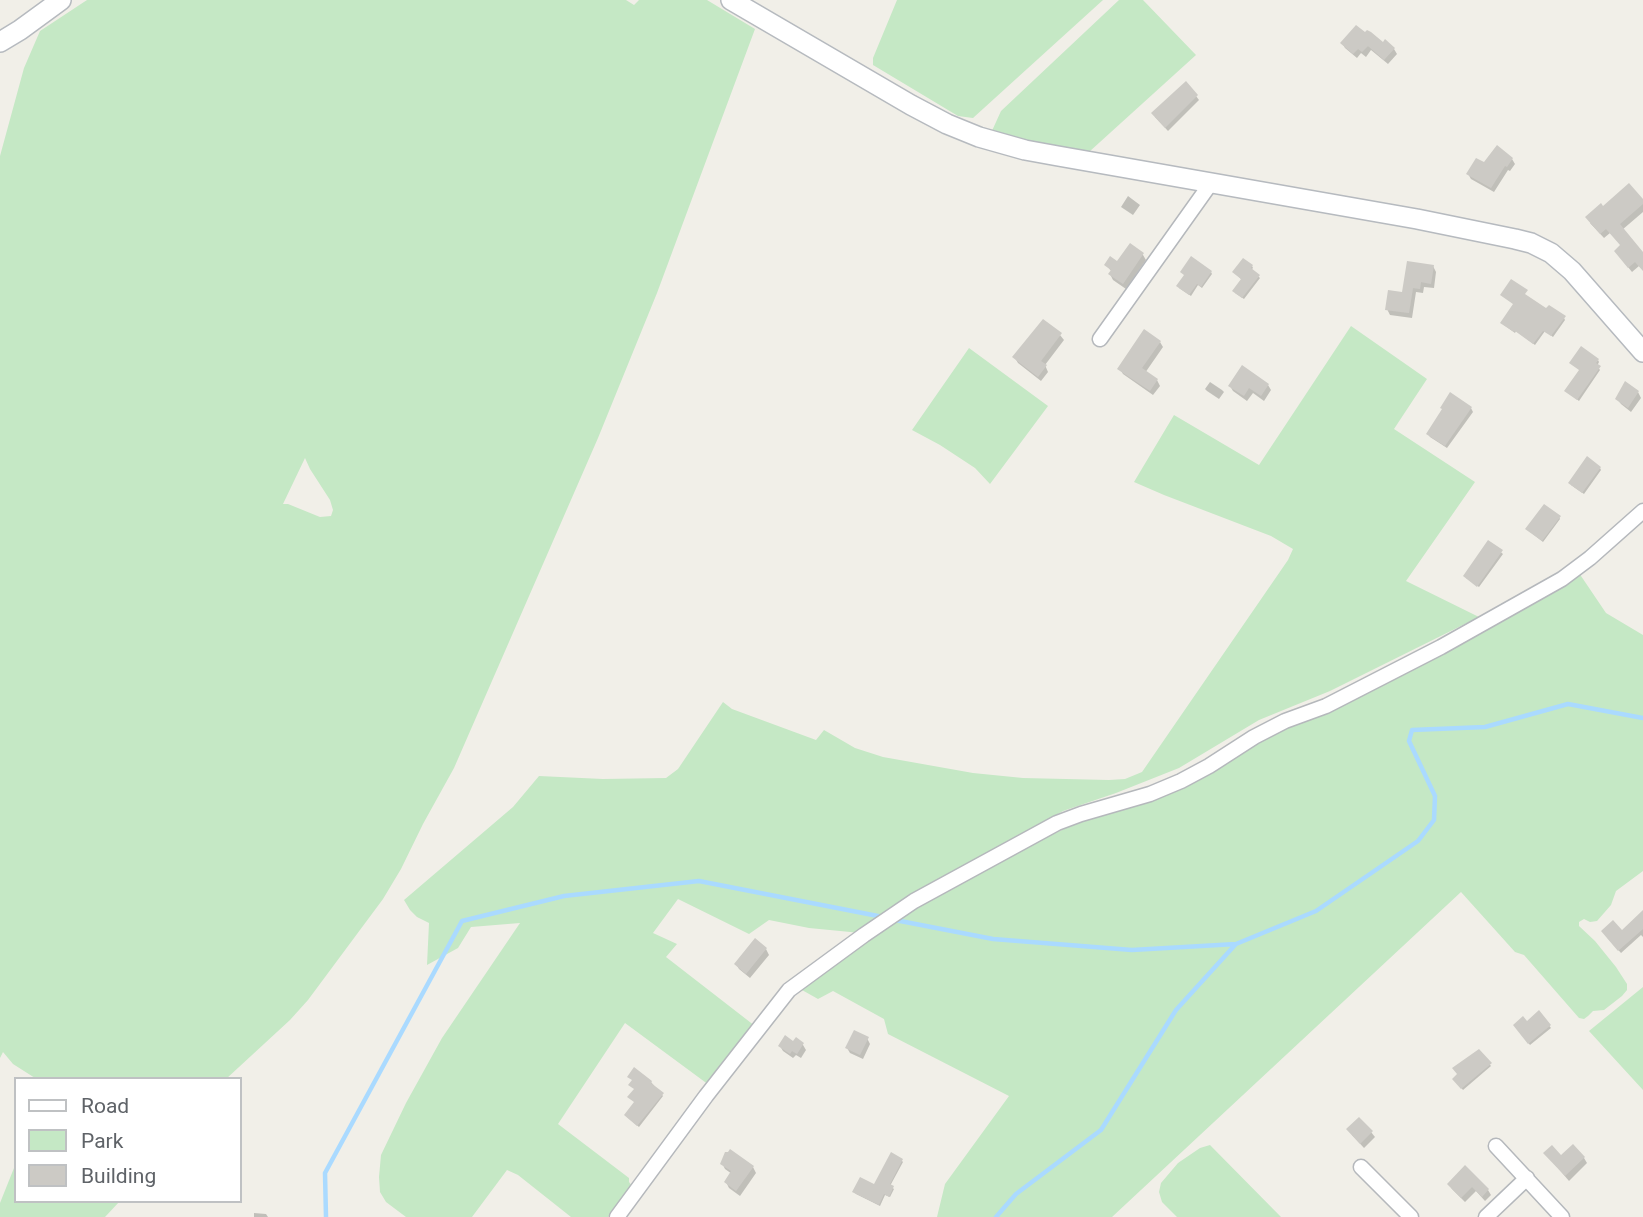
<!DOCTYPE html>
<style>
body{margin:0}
#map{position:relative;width:1643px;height:1217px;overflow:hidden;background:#f1efe8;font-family:Roboto,sans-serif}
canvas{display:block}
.legend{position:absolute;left:14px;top:1077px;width:228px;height:126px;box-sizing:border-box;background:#fff;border:2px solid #bfc1c3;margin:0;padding:9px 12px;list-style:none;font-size:21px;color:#5f6368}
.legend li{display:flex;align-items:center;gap:14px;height:35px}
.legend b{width:35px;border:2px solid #bfc1c3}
</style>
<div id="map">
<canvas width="1643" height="1217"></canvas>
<ul class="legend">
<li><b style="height:9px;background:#fff"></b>Road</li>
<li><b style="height:19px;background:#c5e8c5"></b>Park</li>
<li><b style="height:19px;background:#cccac5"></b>Building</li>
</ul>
</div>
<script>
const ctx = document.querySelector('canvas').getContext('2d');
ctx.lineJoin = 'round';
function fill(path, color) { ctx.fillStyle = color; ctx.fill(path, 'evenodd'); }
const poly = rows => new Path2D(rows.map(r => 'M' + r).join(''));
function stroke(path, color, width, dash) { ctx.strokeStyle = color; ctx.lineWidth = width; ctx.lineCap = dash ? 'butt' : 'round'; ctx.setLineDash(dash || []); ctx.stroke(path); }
const green = poly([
 [87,0,626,0,634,5,639,0,707,0,755,29,657,293,598,438,454,768,423,824,401,869,383,899,308,1000,290,1020,226,1079,42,1079,35,1078,13,1064,3,1052,0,1058,0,156,24,68,40,31],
 [305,458,310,469,330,500,333,510,331,516,320,517,288,504,283,504],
 [897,0,1103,0,973,118,958,116,873,65,873,58],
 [1119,0,1143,0,1196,55,1089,152,1021,142,991,133,1001,111],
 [1351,326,1427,379,1394,429,1475,482,1406,581,1479,617,1330,691,1259,720,1179,768,1116,793,1063,811,912,899,921,904,1049,836,1090,817,1180,790,1240,752,1409,668,1579,573,1606,613,1643,635,1643,871,1616,891,1611,905,1597,921,1590,922,1584,919,1579,922,1579,926,1595,941,1616,967,1627,984,1627,990,1622,996,1604,1010,1593,1011,1588,1016,1584,1019,1579,1018,1524,955,1515,952,1461,892,1112,1217,937,1217,945,1184,1009,1096,888,1034,884,1019,833,991,818,999,802,990,814,976,871,934,809,928,769,920,749,934,678,899,653,933,677,944,666,957,755,1026,709,1085,625,1023,558,1124,629,1178,629,1182,632,1186,608,1217,571,1217,518,1175,507,1170,472,1217,406,1217,386,1202,380,1192,379,1177,381,1155,406,1103,442,1038,520,923,471,927,458,948,427,965,429,923,417,917,410,910,404,900,513,807,539,776,603,779,666,778,678,769,723,702,732,709,816,740,824,730,855,748,883,757,973,773,1023,778,1109,780,1125,779,1142,772,1288,560,1293,549,1271,536,1164,495,1134,482,1174,415,1259,465],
 [969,348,1048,406,990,484,975,468,940,445,912,430],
 [1643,987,1643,1090,1589,1031],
 [1210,1145,1281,1217,1177,1217,1162,1202,1159,1192,1161,1183,1178,1163,1200,1148],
 [16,1163,16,1201,120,1201,105,1217,0,1217,0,1203]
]);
const shadow = poly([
 [1342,43,1394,49,1397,54,1388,64,1371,50,1366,57,1361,53,1357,58,1345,48],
 [1196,96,1199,100,1168,131,1155,117],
 [1512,159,1515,164,1510,171,1508,170,1494,192,1471,179,1468,174,1484,165],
 [1128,196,1140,205,1133,215,1121,207],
 [1643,201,1643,212,1622,230,1643,254,1643,270,1639,266,1632,272,1619,256,1622,246,1610,233,1604,238,1590,223,1603,208],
 [1130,245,1143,255,1146,260,1126,289,1113,280,1110,274,1112,272,1106,265,1118,264],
 [1252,266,1253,268,1251,270,1260,278,1244,299,1235,293,1242,280,1234,272],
 [1433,266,1436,272,1434,288,1424,287,1423,293,1416,292,1412,318,1390,315,1387,309],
 [1211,272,1212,274,1202,288,1198,285,1191,296,1179,288],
 [1502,295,1547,311,1564,318,1565,320,1553,337,1545,331,1535,345,1516,331,1515,333,1504,325,1515,305],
 [1060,335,1064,340,1045,365,1048,372,1041,381,1018,363,1015,358],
 [1160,342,1163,347,1145,373,1157,380,1160,386,1153,395,1123,374,1120,369],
 [1598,360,1599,362,1597,366,1600,370,1579,401,1566,391],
 [1210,382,1222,390,1224,392,1219,399,1207,391,1205,389],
 [1268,385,1271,390,1264,401,1253,393,1247,401,1233,391,1230,386],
 [1638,392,1641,398,1631,412,1621,404,1617,399],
 [1451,395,1471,408,1473,412,1447,448,1430,437,1428,434,1444,410],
 [1600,468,1601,470,1584,494,1571,485],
 [1559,517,1560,519,1543,542,1529,531],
 [1489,542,1503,554,1479,587,1466,578],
 [1643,913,1643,937,1641,935,1621,953,1605,935,1622,933],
 [755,940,766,949,769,955,750,978,739,969,736,964],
 [1539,1013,1551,1028,1530,1045,1515,1026,1526,1023],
 [867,1038,870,1044,863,1059,850,1053,847,1048],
 [796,1040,803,1045,806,1050,801,1058,796,1055,793,1058,783,1051,780,1046,794,1043],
 [1479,1051,1491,1066,1463,1090,1454,1079],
 [634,1081,651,1082,663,1096,639,1127,627,1117,636,1103],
 [1371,1132,1375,1137,1364,1148,1352,1135],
 [1545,1153,1561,1157,1584,1158,1587,1163,1569,1181],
 [901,1160,903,1162,890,1186,894,1189,890,1197,885,1195,880,1206,856,1194,854,1192,874,1186],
 [722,1163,753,1167,756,1173,740,1196,729,1188,726,1182,732,1174,725,1169],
 [1465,1168,1488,1190,1491,1195,1485,1201,1476,1191,1465,1202,1452,1189,1449,1184],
 [254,1213,266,1214,268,1217,254,1217]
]);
const stream = poly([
 [895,920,993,939,1132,950,1236,944,1316,911,1418,841,1434,820,1435,796,1409,741,1412,730,1485,727,1568,704,1643,718],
 [326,1217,325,1173,462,921,564,896,699,881,883,917],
 [996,1217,1016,1194,1101,1130,1176,1010,1235,945]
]);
const building = poly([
 [1356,25,1365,32,1367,30,1371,32,1383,42,1385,39,1395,48,1384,60,1368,46,1362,52,1358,49,1353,54,1340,43],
 [1186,81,1198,95,1165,128,1151,113],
 [1497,145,1513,158,1507,167,1505,166,1491,188,1466,174,1476,158,1484,162],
 [1629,183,1643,199,1643,204,1620,224,1643,252,1643,271,1635,262,1628,268,1614,251,1620,245,1606,229,1600,234,1585,217,1601,203,1603,206],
 [1130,243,1144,253,1123,284,1108,274,1111,270,1104,265,1110,256,1117,261],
 [1191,256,1212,271,1201,287,1197,284,1189,295,1176,286,1184,275,1180,272],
 [1243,258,1253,265,1251,268,1260,275,1242,298,1232,291,1241,279,1232,272],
 [1407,261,1434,265,1431,284,1421,282,1420,289,1413,288,1409,313,1385,310,1388,290,1402,292],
 [1511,279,1528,290,1525,294,1546,308,1549,305,1566,316,1551,336,1543,331,1533,344,1515,331,1514,332,1500,323,1513,304,1500,295],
 [1043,319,1062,333,1041,361,1047,365,1038,377,1012,357],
 [1144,329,1161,341,1142,368,1158,379,1150,391,1117,369],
 [1581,346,1599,359,1596,363,1601,366,1577,400,1564,391,1579,370,1569,363],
 [1242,365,1269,384,1261,396,1249,388,1244,396,1228,386],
 [1625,381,1639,391,1628,408,1615,399],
 [1450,392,1472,407,1445,446,1426,434,1442,409,1440,408],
 [1587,456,1601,467,1582,493,1568,483],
 [1544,504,1561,516,1542,541,1525,529],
 [1488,540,1503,550,1477,587,1463,576],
 [1643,910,1643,929,1618,951,1601,931,1613,920,1622,930],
 [755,938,767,948,746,974,734,964],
 [1539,1010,1551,1025,1528,1044,1513,1025,1523,1016,1527,1021],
 [854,1030,869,1037,860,1055,845,1048],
 [785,1035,793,1041,796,1037,804,1043,797,1054,792,1051,790,1054,778,1046],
 [1479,1049,1492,1063,1461,1089,1452,1079,1457,1074,1452,1068],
 [634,1067,652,1081,651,1083,664,1093,637,1126,624,1115,634,1102,627,1097,634,1089,628,1085,632,1080,627,1077],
 [1359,1117,1373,1131,1360,1144,1346,1129],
 [1573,1144,1585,1157,1565,1176,1543,1153,1552,1145,1561,1155],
 [730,1149,754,1166,736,1191,724,1182,731,1171,720,1164,725,1152,728,1152],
 [891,1152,903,1159,890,1184,894,1186,889,1197,884,1194,879,1205,852,1192,860,1177,874,1184],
 [1465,1165,1489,1189,1482,1197,1472,1187,1461,1198,1447,1184]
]);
const street = poly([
 [1100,339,1211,183],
 [1496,1146,1562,1217],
 [1361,1167,1411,1217],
 [617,1217,706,1096,789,990,864,935,914,901,1057,823,1081,814,1150,794,1181,781,1209,766,1254,737,1285,721,1326,706,1441,647,1562,579,1590,558,1643,511],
 [1486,1217,1527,1178]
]);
const secondary = poly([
 [731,0,911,105,947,124,979,137,1025,150,1058,156,1417,219,1515,239,1531,243,1551,253,1572,271,1643,352],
 [0,42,20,30,61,0]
]);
fill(green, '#c5e8c5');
fill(shadow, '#0003');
stroke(stream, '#aadaff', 4.5);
fill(building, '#cccac5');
stroke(street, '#b5b8bc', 17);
stroke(secondary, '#b6babf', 22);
stroke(street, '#fff', 14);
stroke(secondary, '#fff', 19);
</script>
